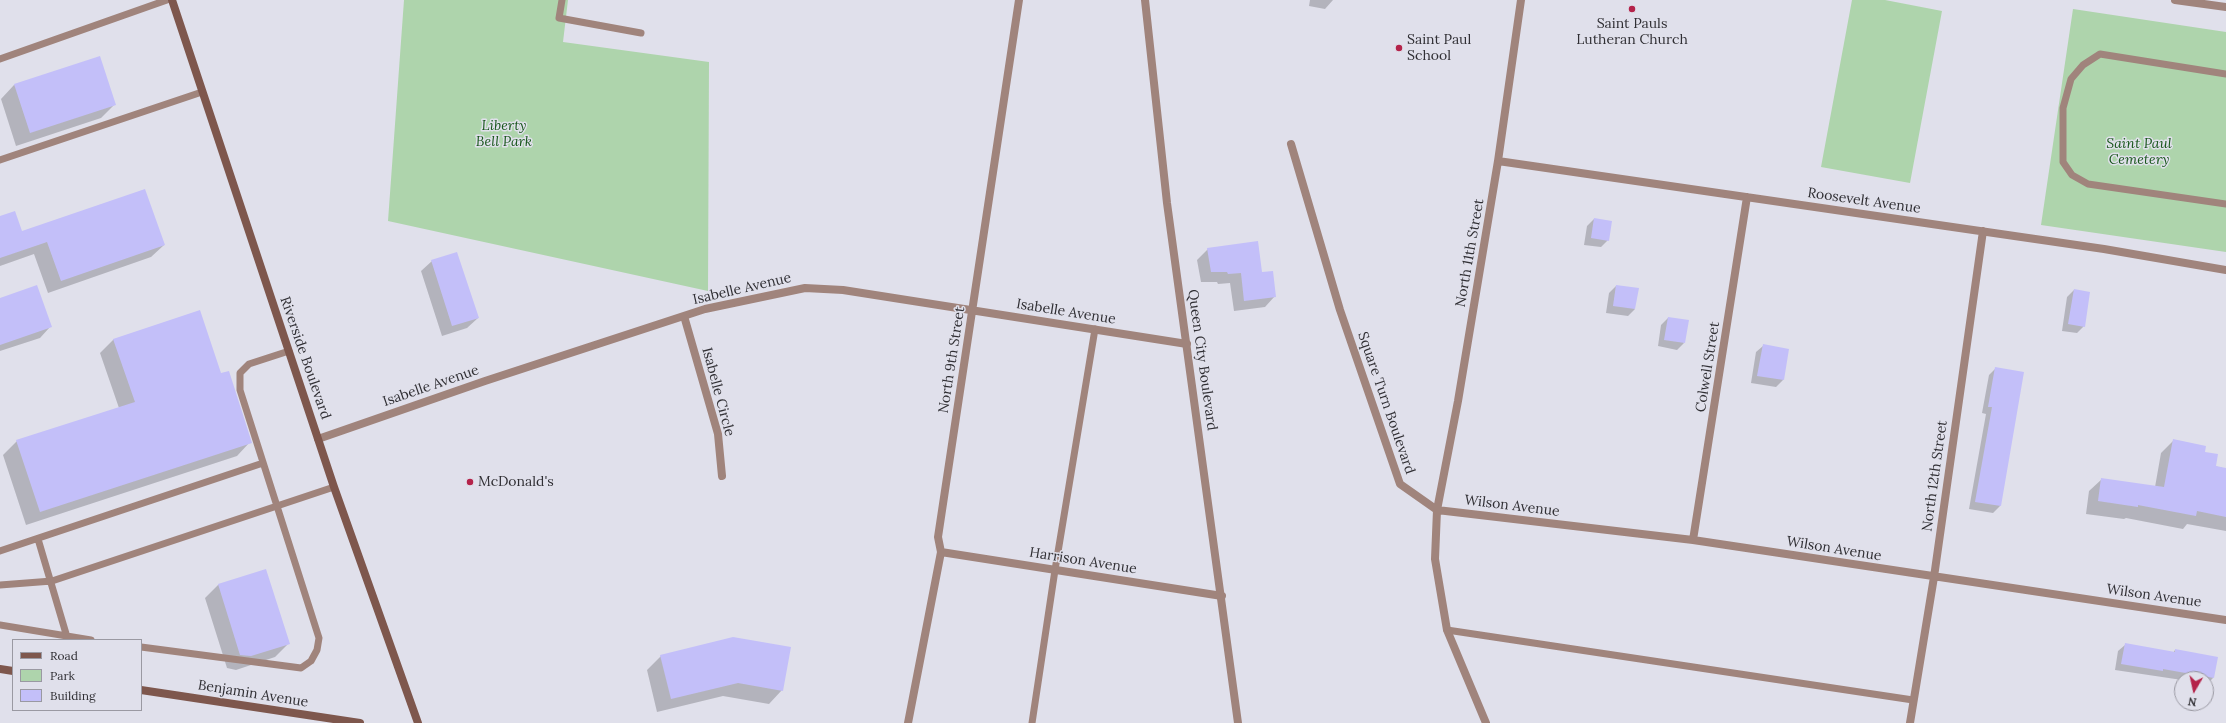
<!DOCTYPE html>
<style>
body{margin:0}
#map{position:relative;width:2226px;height:723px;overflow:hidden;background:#e0e0eb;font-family:Lora,serif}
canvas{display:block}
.legend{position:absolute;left:12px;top:639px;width:130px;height:72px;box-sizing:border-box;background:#e0e0eb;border:1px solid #9a99a2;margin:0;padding:5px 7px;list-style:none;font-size:12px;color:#302f34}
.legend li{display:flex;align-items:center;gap:8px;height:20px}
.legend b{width:20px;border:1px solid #9a99a2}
.north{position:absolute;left:2174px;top:671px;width:40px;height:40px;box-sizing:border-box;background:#e0e0eb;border:1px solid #9a99a2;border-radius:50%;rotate:189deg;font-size:11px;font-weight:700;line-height:16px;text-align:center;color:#302f34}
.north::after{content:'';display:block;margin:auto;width:14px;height:18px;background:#b4234a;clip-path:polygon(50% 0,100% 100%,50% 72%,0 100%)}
</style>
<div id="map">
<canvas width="2226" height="723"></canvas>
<ul class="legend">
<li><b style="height:5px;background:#7e574d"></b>Road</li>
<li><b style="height:11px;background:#aed4ac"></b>Park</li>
<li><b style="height:11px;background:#c3bff9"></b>Building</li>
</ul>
<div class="north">N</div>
</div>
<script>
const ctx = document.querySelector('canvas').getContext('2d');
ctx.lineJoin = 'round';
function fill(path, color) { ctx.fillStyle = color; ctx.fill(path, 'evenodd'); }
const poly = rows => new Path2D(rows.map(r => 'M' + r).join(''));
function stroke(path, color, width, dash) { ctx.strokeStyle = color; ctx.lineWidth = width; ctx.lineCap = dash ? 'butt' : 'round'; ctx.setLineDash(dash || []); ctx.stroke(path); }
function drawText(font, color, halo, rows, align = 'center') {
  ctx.font = font + ' Lora,serif'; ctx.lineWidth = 3; ctx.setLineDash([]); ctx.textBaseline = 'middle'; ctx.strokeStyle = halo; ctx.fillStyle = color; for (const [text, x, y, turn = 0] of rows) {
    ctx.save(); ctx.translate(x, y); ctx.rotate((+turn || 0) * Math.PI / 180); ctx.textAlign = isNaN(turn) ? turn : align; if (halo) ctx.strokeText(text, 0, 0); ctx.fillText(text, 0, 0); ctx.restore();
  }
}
const green = poly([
 [404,0,568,0,563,42,709,62,708,291,388,221],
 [1852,0,1885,0,1942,11,1910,183,1821,167],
 [2073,9,2226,32,2226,252,2041,225]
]);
const shadow = poly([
 [1310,0,1333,0,1325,9,1309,6],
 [14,85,114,105,101,118,16,146,1,99],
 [0,217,21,233,164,245,151,257,48,293,34,254,0,266],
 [1594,219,1608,240,1601,247,1584,245,1587,226],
 [1208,249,1261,273,1275,296,1265,307,1234,311,1230,283,1218,284,1217,282,1201,282,1197,260],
 [432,261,478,318,467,328,442,336,421,271],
 [1616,286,1635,309,1628,316,1606,313,1609,293],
 [2074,290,2084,326,2077,333,2062,331,2067,297],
 [0,299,50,327,40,338,0,351],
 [1668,318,1684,343,1677,350,1658,346,1661,325],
 [114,339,221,375,250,442,237,456,26,525,3,455,17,441,119,408,100,353],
 [1763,346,1788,350,1783,380,1776,387,1751,383,1756,352],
 [1996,368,2022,373,2000,506,1993,513,1969,509,1986,414,1982,413,1989,375],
 [2174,440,2204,453,2215,466,2226,469,2226,531,2187,524,2183,529,2126,518,2124,519,2086,514,2089,491,2102,479,2155,487,2161,453],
 [265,570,288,644,275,657,236,670,227,668,205,598,218,585],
 [2125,645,2173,653,2175,650,2217,658,2213,678,2206,685,2206,679,2182,680,2115,670,2118,651],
 [661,656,782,690,769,704,723,696,657,712,647,670]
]);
const building = poly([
 [100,56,116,105,30,133,14,84],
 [145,189,165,245,61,281,47,242,0,258,0,216,15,211,22,231],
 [1594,218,1612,221,1609,241,1591,238],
 [1258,241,1262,272,1273,271,1276,297,1244,301,1241,273,1228,274,1227,272,1211,272,1207,248],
 [457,252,479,318,452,326,431,260],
 [37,285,52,327,0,345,0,298],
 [1616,285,1639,288,1635,309,1613,306],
 [2074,289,2090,292,2085,327,2068,324],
 [200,310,221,373,229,371,252,443,40,512,16,440,135,402,113,339],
 [1668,317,1689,320,1685,343,1664,340],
 [1763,344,1789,349,1784,380,1757,376],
 [1995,367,2024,372,2001,506,1975,502,1992,407,1988,407],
 [2173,439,2206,446,2205,452,2218,454,2216,466,2226,468,2226,517,2197,511,2196,516,2138,505,2138,507,2098,501,2101,478,2164,487],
 [266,569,290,644,251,656,240,655,218,584],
 [733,637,791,647,783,691,738,683,671,699,660,655],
 [2125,643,2175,652,2175,649,2218,657,2214,678,2163,669,2163,671,2121,664]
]);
const service = poly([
 [562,0,559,18,641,33],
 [0,59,167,0],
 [2226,74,2100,54,2083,65,2071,79,2063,108,2063,162,2072,175,2088,184,2226,204],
 [0,160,202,92],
 [38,539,67,637],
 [0,551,263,463],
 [0,585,52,581,334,487],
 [0,625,91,640],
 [1447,630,1913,700],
 [141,647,301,668,311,661,317,650,319,638,240,390,240,373,249,364,289,351],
 [1032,723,1055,570,1095,329]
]);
const minor = poly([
 [1521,0,1498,161,1458,401,1437,510,1693,540,2226,620],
 [1291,144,1340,310,1400,484,1437,510,1435,559,1447,630,1486,723],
 [1498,161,2104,249,2226,270],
 [684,316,718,434,722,476],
 [318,439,485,381,705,309,805,288,843,290,1187,344],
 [1693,540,1747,197],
 [941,552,1222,596],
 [908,723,941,552,938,537,1019,0],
 [1910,723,1934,577,1983,231]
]);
const tertiary = poly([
 [1145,0,1167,203,1238,723],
 [2175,0,2226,7]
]);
const secondary = poly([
 [172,0,334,487,418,723],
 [0,669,13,671],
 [141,690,360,723]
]);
const markers = [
 [1632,9,4,"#b4234a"],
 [1399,48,4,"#b4234a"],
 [470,482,4,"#b4234a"]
];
const poiNames = [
 ["Saint Pauls",1632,24,"center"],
 ["Lutheran Church",1632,40,"center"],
 ["Saint Paul",1407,40],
 ["School",1407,56],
 ["McDonald's",478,482]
];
const parkNames = [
 ["Liberty",504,126],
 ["Bell Park",504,142],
 ["Saint Paul",2139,144],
 ["Cemetery",2139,160]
];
const streetNames = [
 ["Roosevelt Avenue",1864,201,8],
 ["North 11th Street",1470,253,-80],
 ["Isabelle Avenue",742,289,-13],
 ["Isabelle Avenue",1066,312,9],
 ["Riverside Boulevard",305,358,71],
 ["North 9th Street",952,360,-81],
 ["Queen City Boulevard",1202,360,82],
 ["Colwell Street",1708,367,-81],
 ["Isabelle Avenue",431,386,-19],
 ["Isabelle Circle",718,392,75],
 ["Square Turn Boulevard",1386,403,71],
 ["North 12th Street",1935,476,-82],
 ["Wilson Avenue",1512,506,7],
 ["Wilson Avenue",1834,549,9],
 ["Harrison Avenue",1083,561,9],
 ["Wilson Avenue",2154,596,8],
 ["Benjamin Avenue",253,694,9]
];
fill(green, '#aed4ac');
fill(shadow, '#0003');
fill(building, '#c3bff9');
stroke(service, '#a0847c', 7);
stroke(minor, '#a0847c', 8);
stroke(tertiary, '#a0847c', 8);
stroke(secondary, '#7e574d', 8);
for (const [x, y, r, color] of markers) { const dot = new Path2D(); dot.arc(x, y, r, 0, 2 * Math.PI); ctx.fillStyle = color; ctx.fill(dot); stroke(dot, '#e0e0eb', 1.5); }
drawText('14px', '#302f34', '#e0e0eb', poiNames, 'left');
drawText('italic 14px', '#19571c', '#e0e0eb', parkNames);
drawText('14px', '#302f34', '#e0e0eb', streetNames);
</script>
